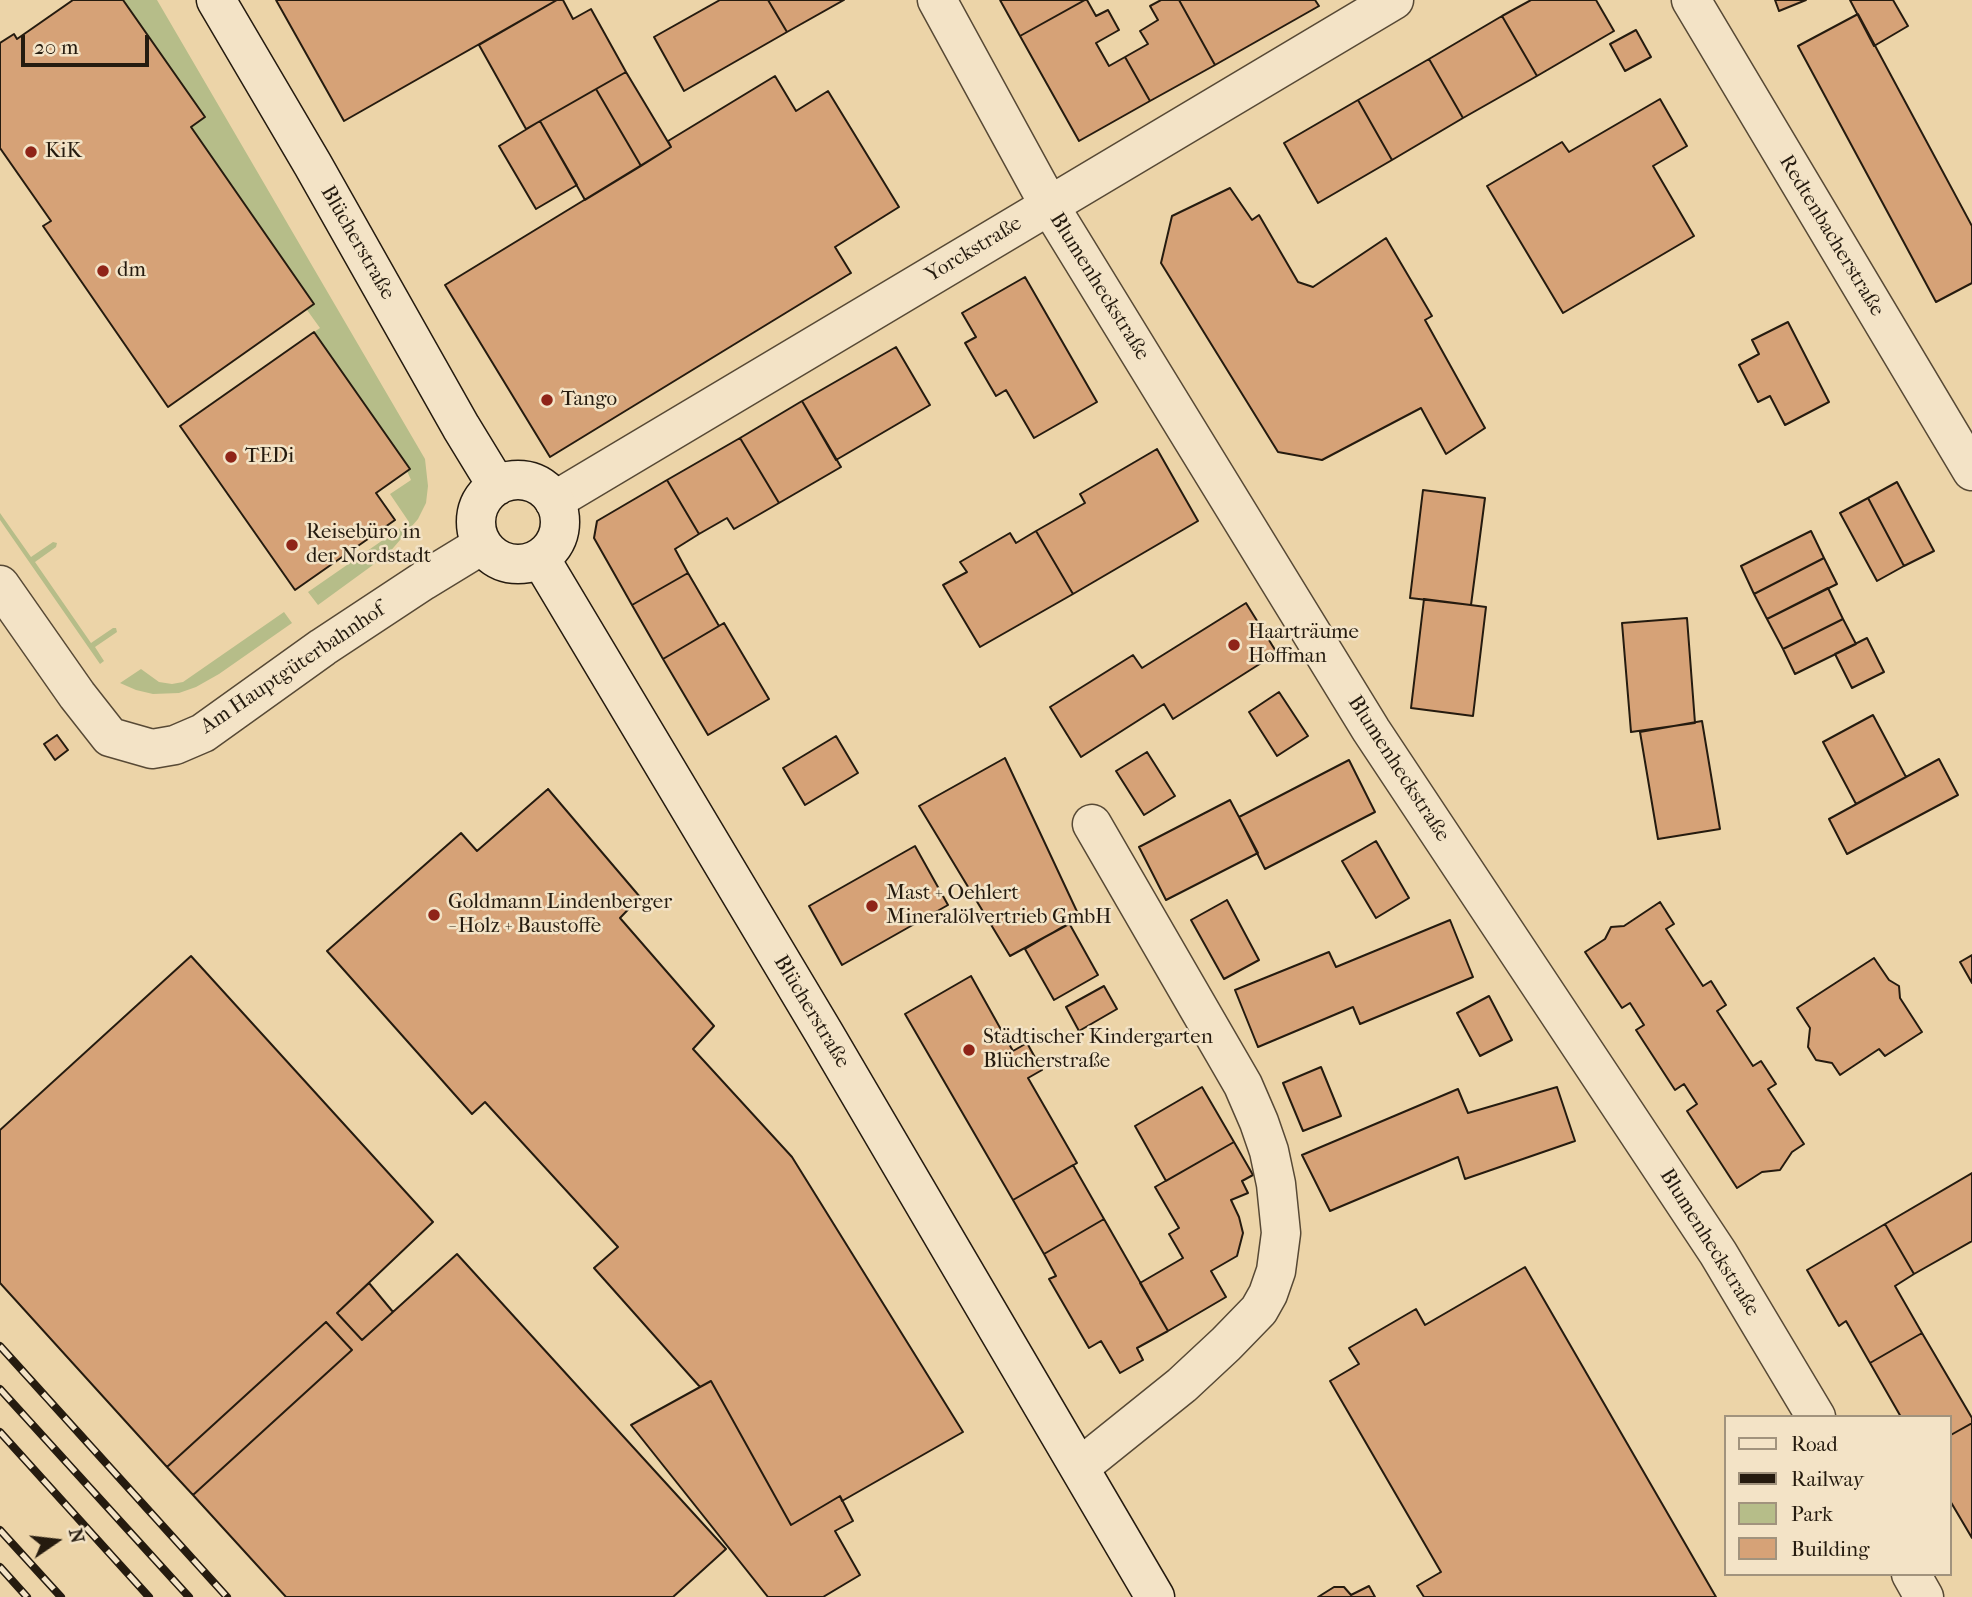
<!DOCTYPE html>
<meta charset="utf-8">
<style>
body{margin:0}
#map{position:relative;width:1972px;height:1597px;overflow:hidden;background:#ecd4a8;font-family:"IM FELL French Canon",serif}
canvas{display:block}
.legend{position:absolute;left:1724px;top:1415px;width:228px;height:161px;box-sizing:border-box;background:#f3e3c6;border:2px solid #a1937d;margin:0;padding:9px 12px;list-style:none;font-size:21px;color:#251b0f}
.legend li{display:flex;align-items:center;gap:14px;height:35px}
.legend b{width:35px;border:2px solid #a1937d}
.north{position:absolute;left:21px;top:1506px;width:70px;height:70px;-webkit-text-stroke:5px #f3e3c6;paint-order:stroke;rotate:76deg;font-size:19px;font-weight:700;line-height:28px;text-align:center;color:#251b0f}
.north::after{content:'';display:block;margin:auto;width:24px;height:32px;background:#251b0f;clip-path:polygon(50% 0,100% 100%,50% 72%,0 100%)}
.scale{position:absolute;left:21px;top:35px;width:128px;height:32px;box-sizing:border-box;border:4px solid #251b0f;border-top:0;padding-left:9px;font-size:21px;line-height:24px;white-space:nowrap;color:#251b0f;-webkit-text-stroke:5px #f3e3c6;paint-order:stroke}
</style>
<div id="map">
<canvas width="1972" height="1597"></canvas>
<ul class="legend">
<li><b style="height:9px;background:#f3e3c6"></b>Road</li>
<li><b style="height:9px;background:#251b0f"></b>Railway</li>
<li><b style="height:19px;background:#b6bd89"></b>Park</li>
<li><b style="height:19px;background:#d6a277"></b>Building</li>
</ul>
<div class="north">N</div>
<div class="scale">20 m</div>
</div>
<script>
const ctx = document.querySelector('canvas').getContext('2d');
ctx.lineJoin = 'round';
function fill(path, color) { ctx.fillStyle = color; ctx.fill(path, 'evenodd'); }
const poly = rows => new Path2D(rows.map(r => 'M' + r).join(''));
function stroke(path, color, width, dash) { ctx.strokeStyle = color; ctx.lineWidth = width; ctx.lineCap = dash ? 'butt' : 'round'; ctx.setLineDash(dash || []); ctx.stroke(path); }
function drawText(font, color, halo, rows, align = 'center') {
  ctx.font = font + ' "IM FELL French Canon",serif'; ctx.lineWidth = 5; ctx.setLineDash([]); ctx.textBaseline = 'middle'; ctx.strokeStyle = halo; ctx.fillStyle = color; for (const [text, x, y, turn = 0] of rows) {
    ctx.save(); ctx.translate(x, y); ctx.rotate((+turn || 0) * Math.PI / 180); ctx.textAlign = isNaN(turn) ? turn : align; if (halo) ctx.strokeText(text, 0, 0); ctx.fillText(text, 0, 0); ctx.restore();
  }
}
const green = poly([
 [123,0,157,0,425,459,428,486,426,503,418,519,388,554,318,605,308,592,409,522,390,494,411,480,407,471,410,469,314,332,320,328,307,310,314,304,191,127,204,117],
 [0,513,31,557,53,542,57,543,56,547,35,562,91,643,113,628,116,628,117,632,95,647,104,661,100,664,0,520],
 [284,612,292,623,219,674,196,687,179,693,153,694,136,690,120,683,141,669,159,682,172,684,183,682]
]);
const building = poly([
 [73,0,123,0,205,117,191,127,314,304,168,407,43,226,51,221,0,148,0,43,14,34,17,39,73,0],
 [276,0,557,0,344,121,276,0],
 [557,0,563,0,573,19,591,9,626,72,526,129,479,45,557,0],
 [720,0,768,0,787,32,684,91,654,37,720,0],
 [768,0,844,0,787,32,768,0],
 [1000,0,1085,0,1020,36,1000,0],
 [1085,0,1087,0,1096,16,1108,10,1119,30,1096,43,1109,66,1125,57,1150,101,1079,141,1020,36,1085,0],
 [1161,0,1179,0,1215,65,1150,101,1125,57,1148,44,1140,31,1158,20,1150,6,1161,0],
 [1179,0,1315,0,1319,6,1215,65,1179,0],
 [1531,0,1596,0,1614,31,1537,76,1502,16,1531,0],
 [1775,0,1806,0,1779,11,1775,0],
 [1850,0,1893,0,1908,26,1874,46,1850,0],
 [1858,14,1972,226,1972,283,1936,302,1798,46,1858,14],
 [1502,16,1537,76,1463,118,1429,59,1502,16],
 [1636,30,1651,57,1625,71,1610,44,1636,30],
 [1429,59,1463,118,1392,160,1358,100,1429,59],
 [626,72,671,147,641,166,596,89,626,72],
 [775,76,796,111,828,91,899,207,835,247,851,273,550,457,445,285,671,147,668,141,775,76],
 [596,89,641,166,585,200,540,121,596,89],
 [1660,99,1687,146,1653,166,1694,236,1563,313,1487,186,1562,142,1569,152,1660,99],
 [1358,100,1392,160,1318,203,1284,143,1358,100],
 [540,121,577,185,536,209,499,146,540,121],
 [1230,188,1252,220,1259,215,1298,282,1313,287,1386,238,1432,316,1425,320,1485,428,1446,454,1421,408,1322,460,1278,452,1161,263,1172,216,1230,188],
 [1025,277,1097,402,1034,438,1006,390,996,396,965,343,976,337,962,313,1025,277],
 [1788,322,1829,402,1785,425,1770,396,1758,402,1739,365,1759,354,1752,340,1788,322],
 [314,332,410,469,376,493,395,520,295,590,180,426,314,332],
 [896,347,930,405,836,460,802,401,896,347],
 [802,401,841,467,779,503,740,438,802,401],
 [740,438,779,503,734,529,727,518,699,534,667,480,740,438],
 [1157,449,1198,521,1073,594,1036,531,1085,503,1080,494,1157,449],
 [667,480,699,534,675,549,688,573,632,605,594,538,597,521,667,480],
 [1897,482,1934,551,1904,566,1868,498,1897,482],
 [1423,490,1485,498,1471,605,1410,598,1423,490],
 [1868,498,1904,566,1877,581,1840,513,1868,498],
 [1036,531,1073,594,980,647,943,585,967,572,960,562,1010,533,1016,543,1036,531],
 [1811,531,1824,558,1754,594,1741,566,1811,531],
 [1824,558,1837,584,1767,619,1754,594,1824,558],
 [688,573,719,626,663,659,632,605,688,573],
 [1828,588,1843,619,1783,649,1767,619,1828,588],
 [1424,599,1486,607,1473,716,1411,708,1424,599],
 [1246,603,1277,653,1173,719,1164,704,1081,757,1050,707,1133,655,1142,668,1246,603],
 [1687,618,1695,723,1631,732,1622,623,1687,618],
 [1843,619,1856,644,1795,674,1783,649,1843,619],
 [724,623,769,699,708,735,663,659,724,623],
 [1867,638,1884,672,1852,688,1835,654,1867,638],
 [1279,692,1308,736,1277,756,1249,712,1279,692],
 [1873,715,1906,777,1856,804,1823,742,1873,715],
 [1702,721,1720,829,1658,839,1640,732,1702,721],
 [57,735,68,750,55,760,44,744,57,735],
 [836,736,858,773,805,805,783,768,836,736],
 [1147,752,1175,796,1144,815,1116,771,1147,752],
 [1005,758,1080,918,1010,956,919,806,1005,758],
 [1939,759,1958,795,1847,854,1829,819,1939,759],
 [1349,760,1375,812,1265,869,1239,817,1349,760],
 [548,789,640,897,620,918,714,1026,693,1049,792,1157,963,1432,842,1501,840,1496,791,1525,711,1381,700,1387,594,1268,618,1247,485,1102,472,1114,327,951,461,833,477,851,548,789],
 [1230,800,1258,853,1166,900,1139,847,1230,800],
 [1376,841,1409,898,1376,918,1342,861,1376,841],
 [915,846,948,905,842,965,809,906,915,846],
 [1227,900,1259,960,1224,979,1191,920,1227,900],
 [1660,902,1674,924,1666,929,1703,986,1711,981,1726,1005,1717,1011,1753,1066,1761,1061,1776,1084,1768,1089,1804,1144,1792,1152,1780,1170,1762,1172,1737,1188,1687,1111,1697,1104,1684,1084,1675,1090,1636,1030,1644,1025,1630,1003,1622,1008,1585,952,1605,939,1611,927,1624,926,1660,902],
 [1450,920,1473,977,1360,1024,1353,1007,1258,1047,1235,990,1329,952,1336,967,1450,920],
 [1069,923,1098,975,1054,1000,1025,949,1069,923],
 [1972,955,1972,983,1960,962,1972,955],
 [191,956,433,1222,337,1313,362,1340,457,1254,726,1549,673,1597,286,1597,193,1495,352,1350,326,1322,167,1467,0,1283,0,1130,191,956],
 [1874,958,1889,980,1899,986,1900,998,1922,1032,1885,1056,1879,1049,1840,1075,1832,1063,1816,1060,1808,1047,1810,1028,1797,1008,1874,958],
 [971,976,1013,1051,1027,1043,1042,1070,1028,1078,1077,1163,1013,1200,905,1014,971,976],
 [1104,986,1117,1009,1079,1031,1066,1007,1104,986],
 [1489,996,1512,1040,1480,1056,1457,1013,1489,996],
 [1321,1067,1341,1116,1303,1131,1283,1083,1321,1067],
 [1202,1087,1234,1142,1166,1181,1135,1126,1202,1087],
 [1557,1087,1575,1141,1465,1179,1458,1157,1330,1211,1302,1155,1458,1089,1468,1113,1557,1087],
 [1234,1142,1253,1175,1242,1181,1248,1193,1231,1200,1239,1217,1243,1233,1237,1256,1211,1271,1226,1297,1168,1331,1140,1283,1183,1258,1169,1234,1179,1228,1155,1187,1234,1142],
 [1073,1165,1104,1219,1044,1254,1013,1200,1073,1165],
 [1972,1173,1972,1241,1914,1274,1885,1224,1972,1173],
 [1104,1219,1168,1331,1137,1348,1143,1360,1120,1373,1101,1341,1089,1348,1049,1279,1056,1276,1044,1254,1104,1219],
 [1885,1224,1914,1274,1895,1286,1922,1333,1870,1363,1846,1321,1839,1326,1807,1270,1885,1224],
 [1525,1267,1716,1597,1424,1597,1417,1586,1441,1572,1330,1381,1359,1364,1349,1348,1416,1309,1425,1325,1525,1267],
 [369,1283,393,1312,362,1340,337,1313,369,1283],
 [326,1322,352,1350,193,1495,167,1467,326,1322],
 [1922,1333,1972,1418,1972,1423,1949,1436,1949,1417,1901,1417,1870,1363,1922,1333],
 [711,1381,791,1525,840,1496,853,1521,835,1531,860,1575,823,1597,768,1597,631,1425,711,1381],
 [1972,1423,1972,1538,1949,1499,1949,1436,1972,1423],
 [1369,1586,1375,1597,1318,1597,1334,1587,1344,1587,1351,1595,1369,1586]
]);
const minor = poly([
 [937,0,1049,205,1371,730,1718,1253,1816,1417],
 [1691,0,1972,471],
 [554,501,1394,0],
 [0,585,77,695,110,737,152,749,175,745,203,733,323,647,423,581,482,545],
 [1080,1467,1182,1385,1226,1344,1259,1310,1268,1294,1276,1271,1281,1233,1276,1184,1269,1151,1259,1122,1243,1085,1092,824],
 [1911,1574,1924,1597]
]);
const secondary = poly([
 [216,0,313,165,461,427,497,486],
 '476 522a42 42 0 1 1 84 0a42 42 0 1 1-84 0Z',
 [540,558,824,1033,1155,1597]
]);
const rail = poly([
 [0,1346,227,1597],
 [0,1389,189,1597],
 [0,1432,149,1597],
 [0,1530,61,1597],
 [0,1567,27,1597]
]);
const markers = [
 [31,152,7,"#8f2418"],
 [103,271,7,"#8f2418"],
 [547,400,7,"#8f2418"],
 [231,457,7,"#8f2418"],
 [292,545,7,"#8f2418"],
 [1234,645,7,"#8f2418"],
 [872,906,7,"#8f2418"],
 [434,915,7,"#8f2418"],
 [969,1050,7,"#8f2418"]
];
const poiNames = [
 ["KiK",45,152],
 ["dm",117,271],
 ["Tango",561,400],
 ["TEDi",245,457],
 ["Reisebüro in",306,533],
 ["der Nordstadt",306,557],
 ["Haarträume",1248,633],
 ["Hoffman",1248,657],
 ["Mast + Oehlert",886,894],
 ["Mineralölvertrieb GmbH",886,918],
 ["Goldmann Lindenberger",448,903],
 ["- Holz + Baustoffe",448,927],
 ["Städtischer Kindergarten",983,1038],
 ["Blücherstraße",983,1062]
];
const streetNames = [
 ["Redtenbacherstraße",1831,236,59],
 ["Blücherstraße",357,243,60],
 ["Yorckstraße",974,250,-31],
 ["Blumenheckstraße",1099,287,58],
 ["Am Hauptgüterbahnhof",293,669,-34],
 ["Blumenheckstraße",1398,769,57],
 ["Blücherstraße",811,1012,59],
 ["Blumenheckstraße",1709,1243,58]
];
fill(green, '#b6bd89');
fill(building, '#d6a277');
stroke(building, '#251b0f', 2);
stroke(minor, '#574935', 41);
stroke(secondary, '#251b0f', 41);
stroke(minor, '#f3e3c6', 38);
stroke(secondary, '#f3e3c6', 38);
stroke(rail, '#251b0f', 8);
stroke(rail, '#f3e3c6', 5, [16]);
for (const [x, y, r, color] of markers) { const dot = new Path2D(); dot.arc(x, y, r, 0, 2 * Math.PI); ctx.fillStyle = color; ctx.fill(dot); stroke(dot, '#f3e3c6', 2.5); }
drawText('21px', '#251b0f', '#f3e3c6', poiNames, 'left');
drawText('21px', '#251b0f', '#f3e3c6', streetNames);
</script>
